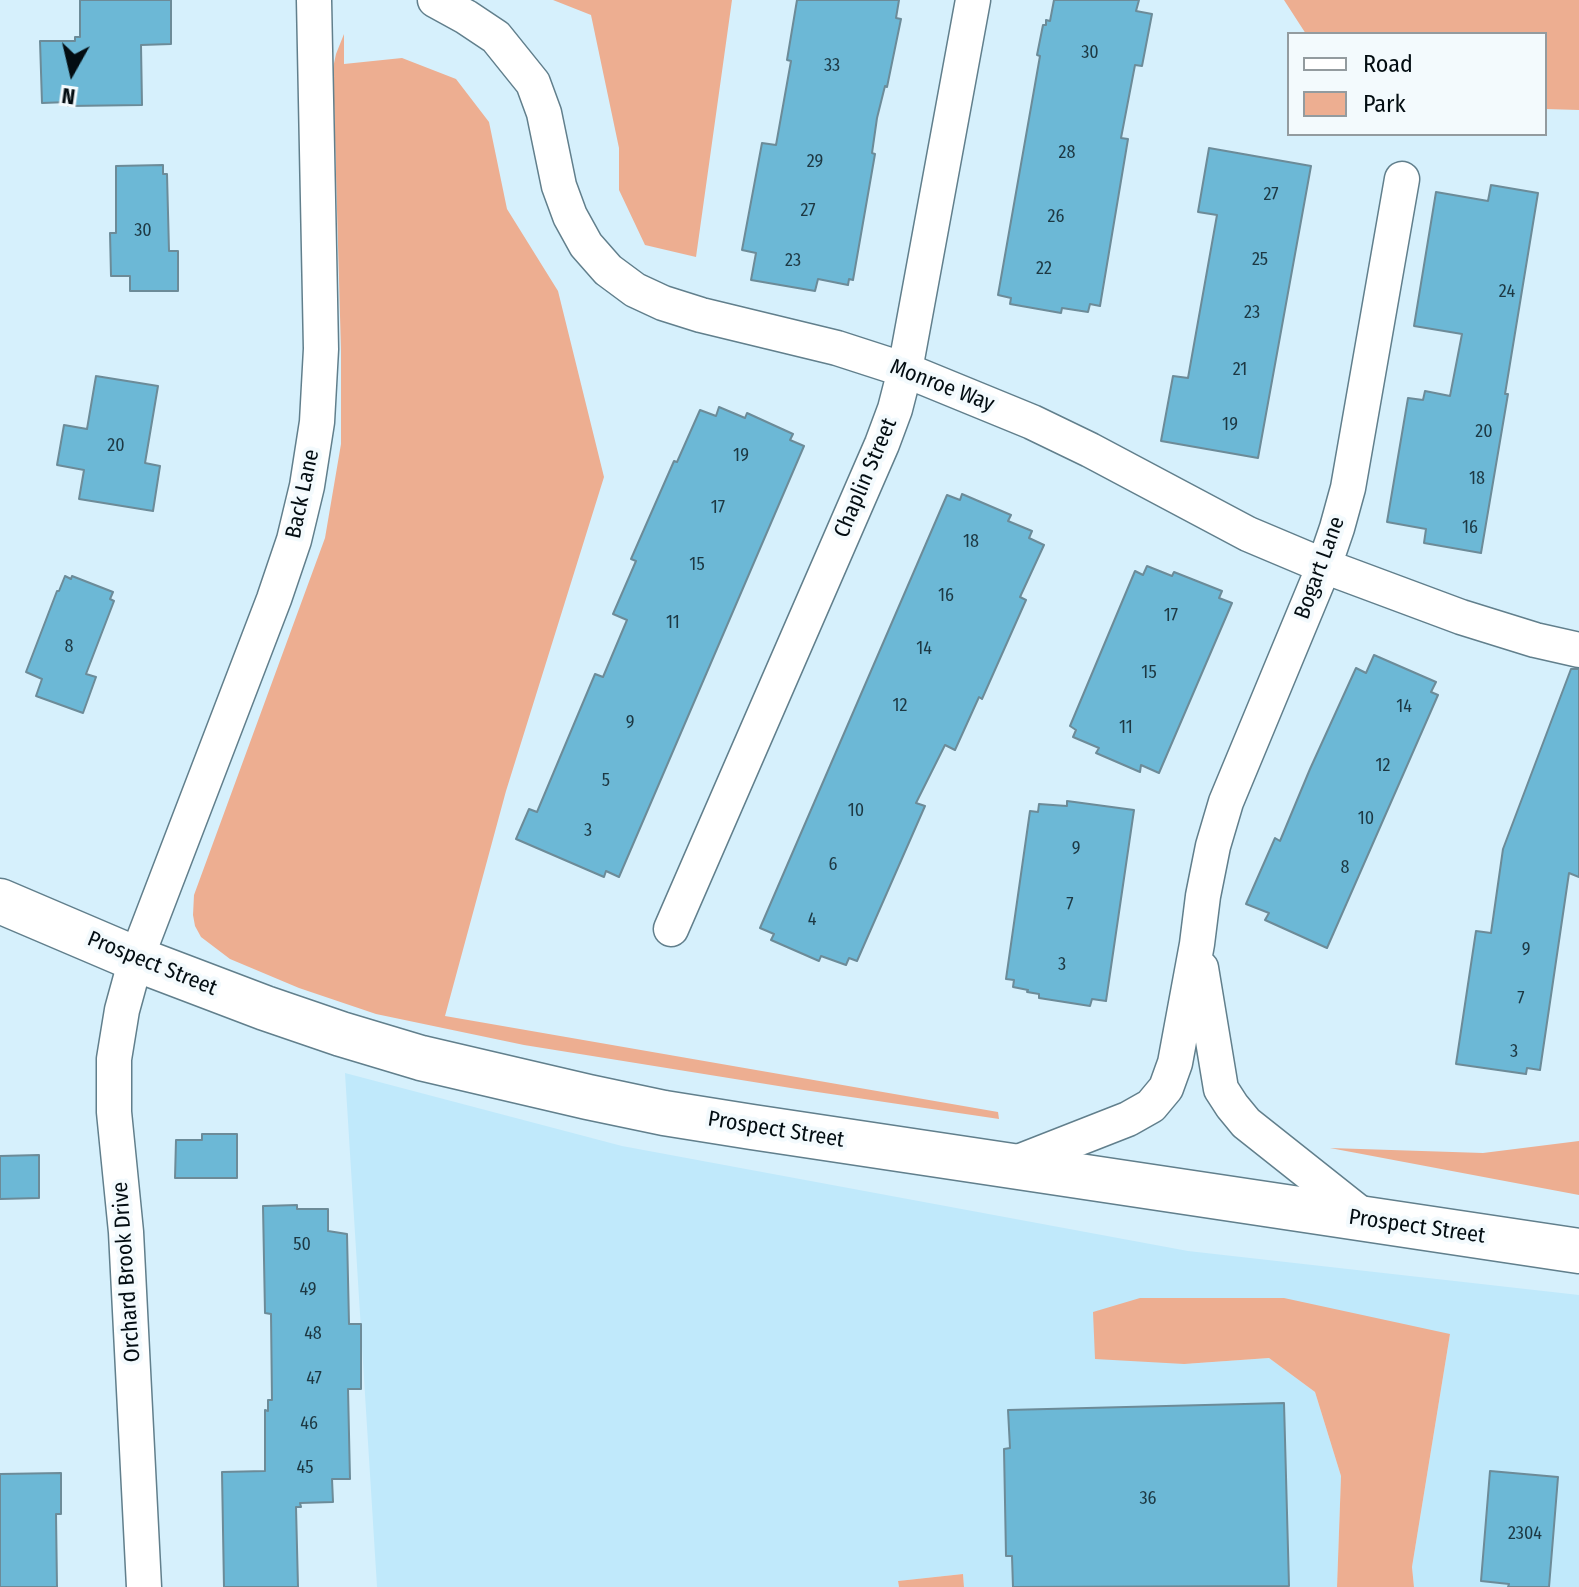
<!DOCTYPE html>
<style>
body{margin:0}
#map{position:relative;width:1579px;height:1587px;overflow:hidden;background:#d6f0fc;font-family:"Fira Sans Condensed",sans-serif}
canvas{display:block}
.legend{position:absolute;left:1287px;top:32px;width:260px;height:104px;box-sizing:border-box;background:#f3fafd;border:2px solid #939b9f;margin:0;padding:10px 14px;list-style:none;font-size:24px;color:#030d12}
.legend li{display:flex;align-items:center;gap:16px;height:40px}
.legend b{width:40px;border:2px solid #939b9f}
.north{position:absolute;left:32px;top:32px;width:80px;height:80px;-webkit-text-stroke:6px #f3fafd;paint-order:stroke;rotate:188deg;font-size:22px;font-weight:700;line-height:32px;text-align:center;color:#030d12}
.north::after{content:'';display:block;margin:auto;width:28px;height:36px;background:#030d12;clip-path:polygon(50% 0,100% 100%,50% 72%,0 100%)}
</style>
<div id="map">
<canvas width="1579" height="1587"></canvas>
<ul class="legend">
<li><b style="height:10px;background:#fff"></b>Road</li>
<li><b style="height:22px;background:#edae91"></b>Park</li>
</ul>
<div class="north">N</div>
</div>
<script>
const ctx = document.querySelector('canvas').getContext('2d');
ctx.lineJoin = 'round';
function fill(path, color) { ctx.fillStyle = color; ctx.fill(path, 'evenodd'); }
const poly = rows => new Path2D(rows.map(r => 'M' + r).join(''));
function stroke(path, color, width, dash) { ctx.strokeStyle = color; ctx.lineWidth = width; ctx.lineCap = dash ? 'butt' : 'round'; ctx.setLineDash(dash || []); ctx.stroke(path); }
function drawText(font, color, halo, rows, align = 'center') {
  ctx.font = font + ' "Fira Sans Condensed",sans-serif'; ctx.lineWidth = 8; ctx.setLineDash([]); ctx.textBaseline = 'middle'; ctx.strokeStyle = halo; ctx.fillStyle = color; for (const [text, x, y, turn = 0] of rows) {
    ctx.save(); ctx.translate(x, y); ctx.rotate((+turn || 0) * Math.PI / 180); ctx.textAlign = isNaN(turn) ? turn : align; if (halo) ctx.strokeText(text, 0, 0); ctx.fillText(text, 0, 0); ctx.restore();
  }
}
const built = poly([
 [345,1073,622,1146,1188,1251,1579,1295,1579,1587,1414,1587,1412,1567,1450,1334,1184,1364,1269,1358,1315,1392,1341,1476,1337,1587,964,1587,963,1574,898,1581,899,1587,377,1587]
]);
const green = poly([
 [553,0,732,0,696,257,645,245,619,190,619,148,591,15],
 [1284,0,1579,0,1579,110,1545,109,1545,34,1306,34],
 [344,34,344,64,402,58,456,79,489,122,507,209,558,291,604,477,506,791,445,1016,998,1112,999,1119,797,1089,524,1045,376,1014,299,988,230,959,201,937,195,926,193,915,194,895,325,538,341,444,341,351,333,68,336,54],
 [1579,1141,1579,1195,1330,1148,1483,1153],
 [1140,1298,1284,1298,1450,1334,1412,1567,1414,1587,1337,1587,1341,1476,1315,1392,1269,1358,1184,1364,1095,1359,1093,1312],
 [963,1574,964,1587,899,1587,898,1581]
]);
const building = poly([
 [80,0,171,0,171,44,141,45,142,105,68,106,68,102,42,103,40,41,75,41,75,37,80,37,80,0],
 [797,0,899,0,896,18,901,19,887,87,885,86,877,118,872,153,875,154,853,280,849,279,848,285,818,279,815,291,751,280,756,253,742,250,762,143,776,145,791,61,787,60,797,0],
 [1054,0,1139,0,1136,11,1152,14,1142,66,1135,65,1121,138,1128,139,1100,306,1090,304,1088,312,1062,308,1061,313,1010,304,1011,298,998,295,1040,56,1037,55,1043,25,1046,25,1046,20,1050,21,1054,0],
 [1209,148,1311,166,1258,458,1161,441,1173,376,1188,378,1217,215,1198,212,1209,148],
 [163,165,163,174,167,174,169,251,178,251,178,291,130,291,130,276,111,276,110,233,116,233,116,166,163,165],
 [1491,185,1538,193,1505,394,1508,394,1481,553,1424,543,1426,529,1387,522,1408,398,1423,400,1425,391,1450,396,1462,334,1414,326,1436,192,1488,201,1491,185],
 [96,376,158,386,145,463,160,466,153,511,79,499,84,470,57,465,64,425,87,429,96,376],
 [719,407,745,418,747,413,793,434,790,440,804,446,619,877,606,871,604,877,516,839,529,809,537,812,595,674,603,677,627,620,613,614,636,561,631,559,674,461,677,462,700,410,716,416,719,407],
 [962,494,1011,515,1008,521,1032,531,1029,538,1044,545,1020,597,1026,600,982,699,979,697,955,750,945,745,916,803,925,806,857,961,849,958,846,965,821,956,819,961,771,940,774,934,760,928,947,495,960,500,962,494],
 [1147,566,1172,576,1174,572,1222,591,1219,598,1232,603,1159,773,1141,765,1140,772,1096,753,1099,748,1073,737,1076,730,1070,726,1135,571,1143,575,1147,566],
 [65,576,71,579,72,576,113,592,110,599,114,601,86,674,96,677,83,713,36,696,42,679,26,672,57,591,59,591,65,576],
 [1374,655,1436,682,1431,692,1438,695,1327,948,1265,920,1269,913,1246,904,1275,838,1280,841,1310,769,1356,668,1366,673,1374,655],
 [1571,669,1579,669,1579,877,1569,873,1540,1070,1527,1068,1526,1074,1456,1064,1476,931,1491,933,1503,849,1571,669],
 [1067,801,1134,810,1106,1001,1092,999,1090,1006,1039,998,1039,994,1027,992,1028,990,1013,987,1014,980,1006,979,1030,811,1038,812,1039,804,1067,806,1067,801],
 [202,1134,237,1134,237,1178,175,1178,176,1140,202,1140,202,1134],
 [39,1155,39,1198,0,1199,0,1156,39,1155],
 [297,1205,297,1209,328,1209,328,1231,347,1234,349,1324,361,1324,361,1389,348,1389,350,1479,332,1479,333,1502,300,1503,301,1507,296,1507,298,1587,224,1587,222,1472,265,1471,265,1410,268,1411,268,1400,272,1400,271,1314,265,1313,263,1206,297,1205],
 [1284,1403,1289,1586,1013,1587,1012,1556,1006,1556,1005,1502,1004,1449,1010,1448,1008,1410,1284,1403],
 [1490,1471,1558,1477,1549,1587,1508,1587,1509,1584,1481,1581,1490,1471],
 [61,1473,61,1514,56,1514,57,1587,0,1587,0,1474,61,1473]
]);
const street = poly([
 [435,0,466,17,496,37,533,83,544,113,559,186,570,216,586,245,608,270,635,290,663,303,701,315,837,348,905,370,1032,422,1090,450,1248,534,1324,566,1461,617,1535,640,1579,650],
 [671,929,882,444,895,409,905,370,973,0],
 [1201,968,1221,1089,1232,1106,1246,1123,1367,1219],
 [1008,1166,1128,1119,1151,1106,1166,1088,1175,1063,1197,944,1203,896,1213,846,1226,802,1324,566,1337,528,1348,488,1402,179],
 [144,1587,126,1232,114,1112,114,1059,122,1010,136,959,274,599,294,540,307,486,317,422,321,349,314,0]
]);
const secondary = poly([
 [0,901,136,959,265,1008,341,1034,421,1058,588,1097,664,1113,752,1127,1579,1251]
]);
const numberNames = [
 ["30",1090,53],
 ["33",832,66],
 ["28",1067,153],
 ["29",815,162],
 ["27",1271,195],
 ["27",808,211],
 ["26",1056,217],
 ["30",143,231],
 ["25",1260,260],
 ["23",793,261],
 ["22",1044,269],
 ["24",1507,292],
 ["23",1252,313],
 ["21",1240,370],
 ["19",1230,425],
 ["20",1484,432],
 ["20",116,446],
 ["19",741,456],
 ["18",1477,479],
 ["17",718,508],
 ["16",1470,528],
 ["18",971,542],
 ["15",697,565],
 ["16",946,596],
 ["17",1171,616],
 ["11",673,623],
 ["8",69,647],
 ["14",924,649],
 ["15",1149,673],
 ["12",900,706],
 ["14",1404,707],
 ["9",630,723],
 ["11",1126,728],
 ["12",1383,766],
 ["5",606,781],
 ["10",856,811],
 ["10",1366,819],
 ["3",588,831],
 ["9",1076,849],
 ["6",833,865],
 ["8",1345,868],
 ["7",1070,905],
 ["4",812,920],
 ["9",1526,950],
 ["3",1062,965],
 ["7",1521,999],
 ["3",1514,1052],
 ["50",302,1245],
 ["49",308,1290],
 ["48",313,1334],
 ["47",314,1379],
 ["46",309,1424],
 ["45",305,1468],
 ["36",1148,1499],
 ["2304",1525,1534]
];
const streetNames = [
 ["Monroe Way",942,386,21],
 ["Chaplin Street",866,478,-67],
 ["Back Lane",303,494,-78],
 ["Bogart Lane",1320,568,-70],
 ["Prospect Street",152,964,22],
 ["Prospect Street",776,1130,9],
 ["Prospect Street",1417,1227,8],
 ["Orchard Brook Drive",127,1272,-94]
];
fill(built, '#c0e9fb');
fill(green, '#edae91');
fill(building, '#6cb8d6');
stroke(building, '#6c8b98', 2);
stroke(street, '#617f8c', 37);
stroke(secondary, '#617f8c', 47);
stroke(street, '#fff', 34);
stroke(secondary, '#fff', 44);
drawText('18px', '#1d3843', null, numberNames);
drawText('22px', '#030d12', '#f3fafd', streetNames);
</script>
